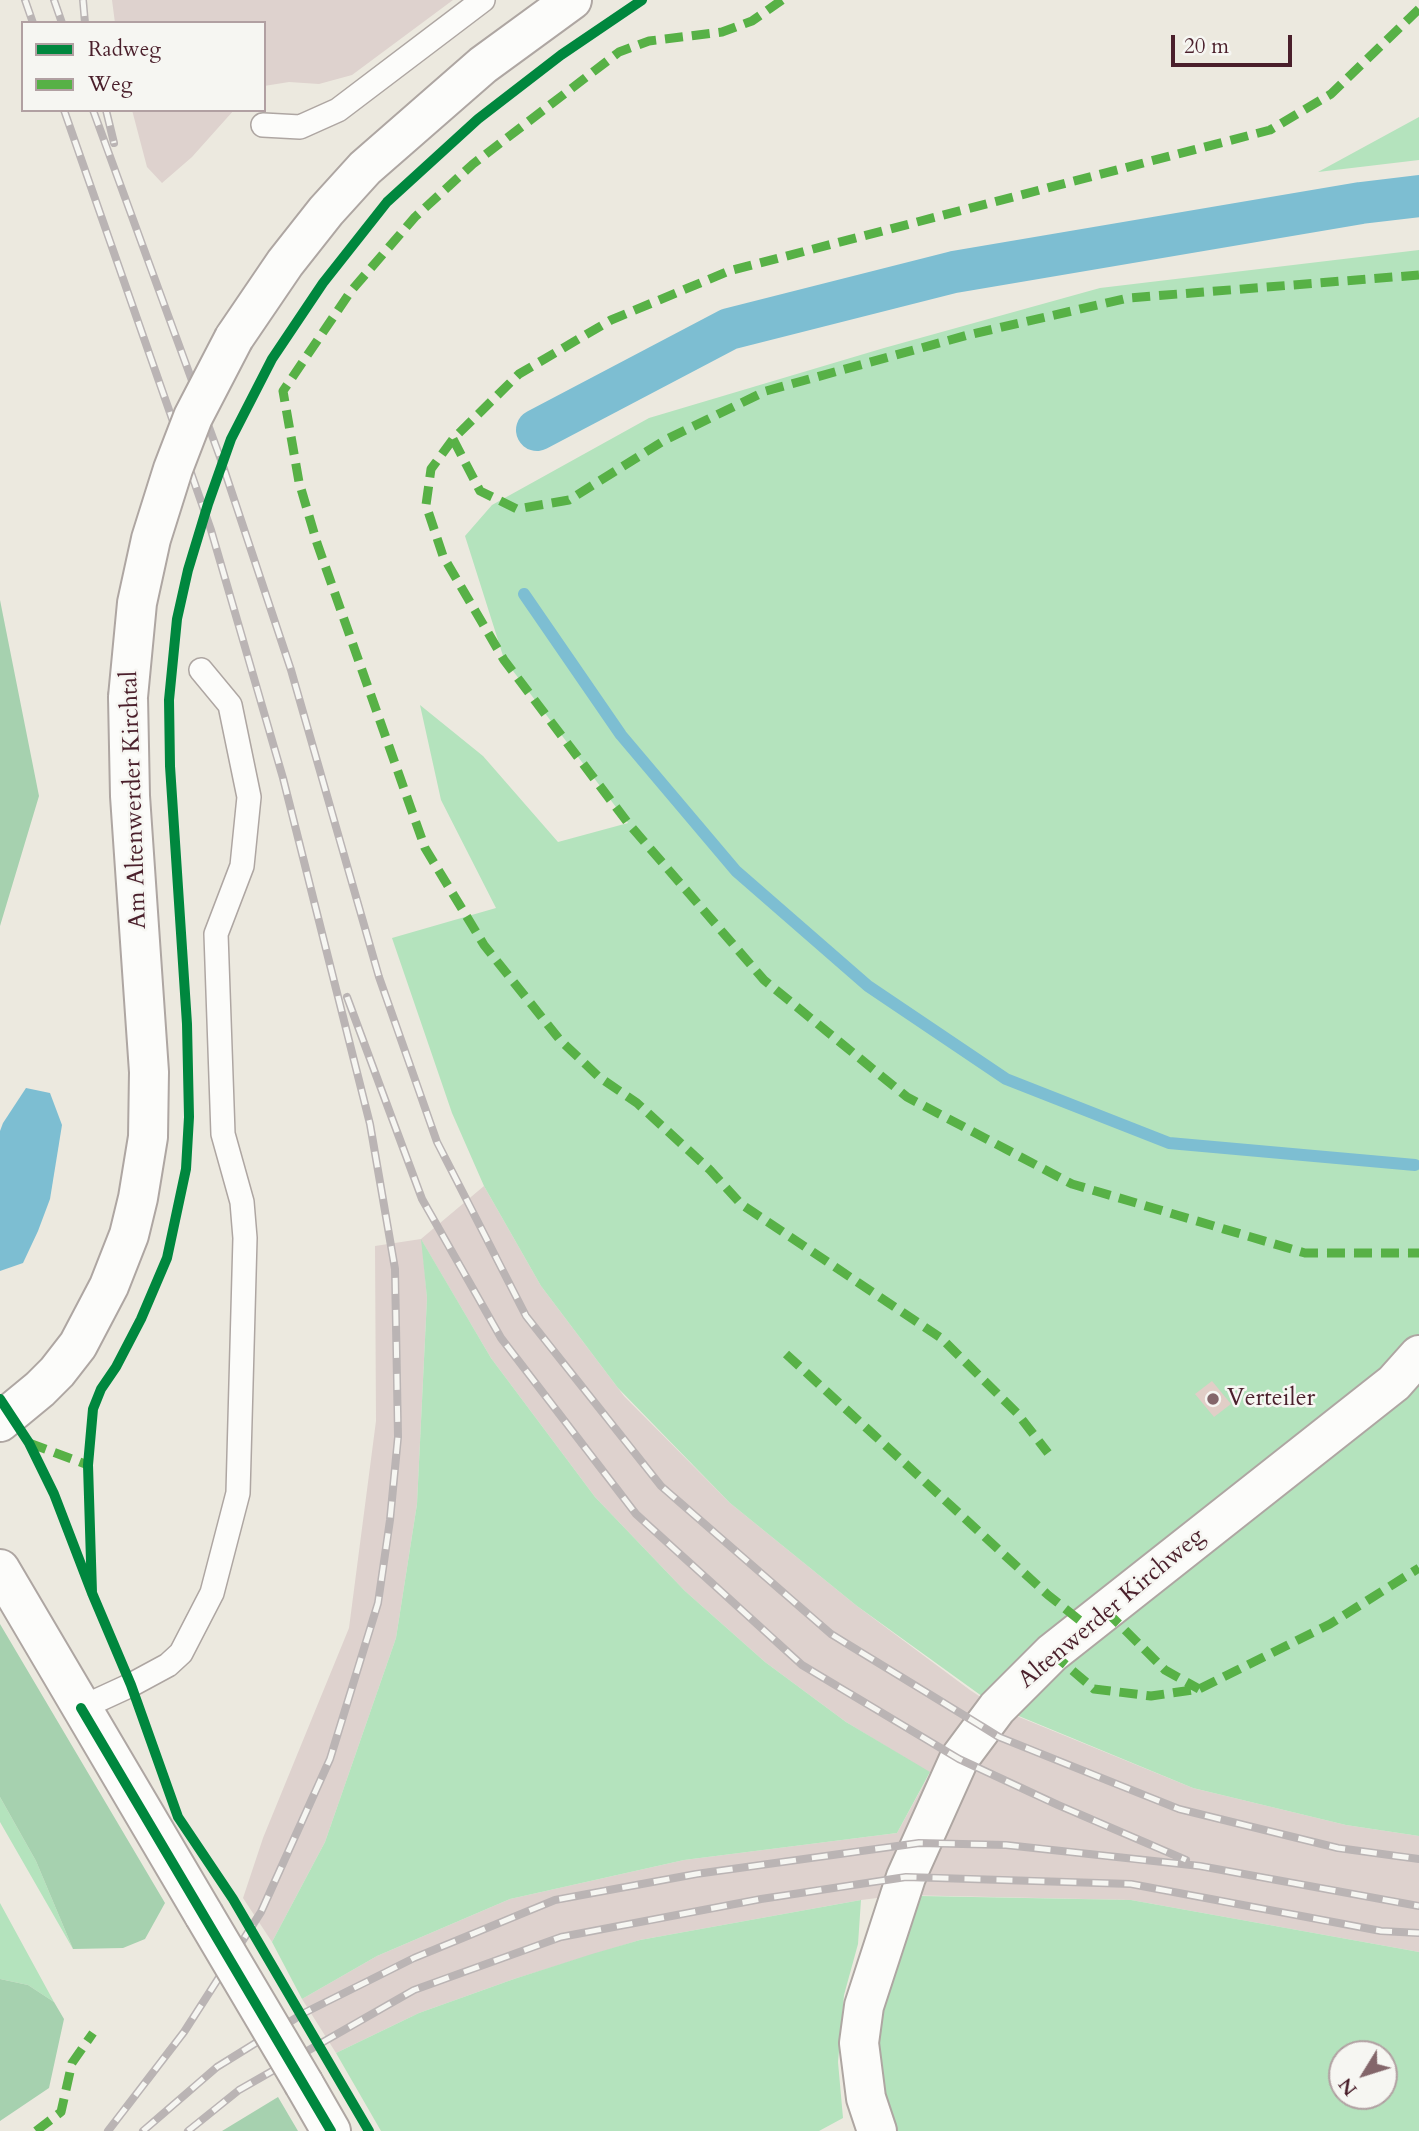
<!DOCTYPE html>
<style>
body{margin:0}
#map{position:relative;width:1419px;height:2131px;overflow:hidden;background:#ece9df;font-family:Cardo,serif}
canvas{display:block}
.legend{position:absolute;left:21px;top:21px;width:245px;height:91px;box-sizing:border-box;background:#f6f6f2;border:2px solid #b1a0a2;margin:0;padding:9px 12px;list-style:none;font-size:21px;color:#4a1f2b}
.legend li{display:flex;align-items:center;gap:14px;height:35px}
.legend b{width:35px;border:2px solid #b1a0a2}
.north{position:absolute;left:1328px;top:2040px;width:70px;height:70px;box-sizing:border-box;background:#f6f6f2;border:2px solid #b1a0a2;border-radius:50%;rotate:232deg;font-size:19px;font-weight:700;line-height:28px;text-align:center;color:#4a1f2b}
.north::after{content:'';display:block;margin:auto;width:24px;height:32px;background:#83666a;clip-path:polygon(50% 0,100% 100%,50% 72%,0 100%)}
.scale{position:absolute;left:1171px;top:35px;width:121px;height:32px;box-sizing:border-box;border:4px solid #4a1f2b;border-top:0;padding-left:9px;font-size:21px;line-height:24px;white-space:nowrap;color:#4a1f2b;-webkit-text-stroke:5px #f6f6f2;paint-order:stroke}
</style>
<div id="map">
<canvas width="1419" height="2131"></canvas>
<ul class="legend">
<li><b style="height:9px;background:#00873e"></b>Radweg</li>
<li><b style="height:9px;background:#57b146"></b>Weg</li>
</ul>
<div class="north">N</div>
<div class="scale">20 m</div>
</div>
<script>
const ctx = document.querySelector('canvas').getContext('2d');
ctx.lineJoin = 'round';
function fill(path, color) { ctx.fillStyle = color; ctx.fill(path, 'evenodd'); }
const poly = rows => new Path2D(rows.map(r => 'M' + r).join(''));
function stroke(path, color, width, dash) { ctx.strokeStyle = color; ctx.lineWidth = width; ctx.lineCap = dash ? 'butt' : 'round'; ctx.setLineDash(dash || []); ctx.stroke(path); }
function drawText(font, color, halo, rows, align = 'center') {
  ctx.font = font + ' Cardo,serif'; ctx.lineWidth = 5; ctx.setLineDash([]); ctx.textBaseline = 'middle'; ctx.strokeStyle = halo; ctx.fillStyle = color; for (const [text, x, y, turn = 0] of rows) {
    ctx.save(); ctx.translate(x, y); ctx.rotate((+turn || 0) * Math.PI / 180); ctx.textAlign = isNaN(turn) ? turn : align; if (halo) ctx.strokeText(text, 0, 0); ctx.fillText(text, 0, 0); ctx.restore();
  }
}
const industrial = poly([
 [112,0,453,0,352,75,319,84,289,82,264,86,264,23,115,23],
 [132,110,234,110,192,157,162,183,147,167],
 [484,1186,541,1286,624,1396,730,1503,857,1606,970,1690,997,1708,1193,1788,1346,1825,1419,1836,1419,1952,1131,1900,901,1895,861,1900,640,1940,514,1979,419,2013,336,2053,302,1999,377,1956,510,1899,684,1860,897,1833,930,1773,846,1722,765,1662,685,1591,595,1497,491,1358,422,1241,427,1298,417,1504,396,1638,325,1842,272,1942,243,1898,263,1838,349,1628,376,1421,375,1246,421,1239]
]);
const green = poly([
 [1419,117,1419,160,1318,172],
 [1419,250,1419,1836,1346,1825,1193,1788,997,1707,857,1606,730,1503,618,1388,541,1286,484,1186,452,1113,392,938,496,908,441,800,420,705,483,756,558,842,628,823,504,659,465,536,492,505,649,418,884,348,1100,288],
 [421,1239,491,1358,595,1497,685,1591,765,1662,846,1722,930,1772,897,1833,684,1860,510,1899,377,1956,302,1999,272,1942,325,1842,396,1638,417,1504,427,1298],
 [0,1797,36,1861,73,1949,0,1822],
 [920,1896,1131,1900,1419,1952,1419,2131,895,2131,869,2045,892,1961],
 [1342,2054,1384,2054,1384,2096,1342,2096],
 [861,1900,858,1944,844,1995,838,2062,843,2118,819,2131,381,2131,336,2053,419,2013,514,1979,592,1954,640,1940],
 [0,1903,54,2002,28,1985,0,1979]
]);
const forest = poly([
 [0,600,39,796,0,926],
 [0,1624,165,1903,145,1939,123,1948,73,1949,36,1861,0,1797],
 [0,1979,28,1985,54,2002,64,2019,49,2088,0,2121],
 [278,2097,298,2131,222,2131]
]);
const water = poly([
 [26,1088,50,1093,62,1125,50,1199,38,1231,23,1263,0,1271,0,1131,3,1123]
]);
const stream = poly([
 [524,594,621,735,736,871,868,986,1006,1079,1169,1143,1415,1165]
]);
const canal = poly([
 [537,430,729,329,954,272,1361,203,1419,196]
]);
const building = poly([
 [1212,1381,1231,1404,1214,1417,1195,1394]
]);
const service = poly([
 [263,125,300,127,338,110,483,0],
 [81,1708,131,1685,168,1665,181,1653,212,1593,238,1493,245,1238,242,1202,223,1134,216,934,242,866,249,797,230,705,201,670]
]);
const minor = poly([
 [234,338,285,263,326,211,365,168,483,65,572,0],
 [0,1422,40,1389,57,1372,78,1345,109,1286,129,1235,138,1198,148,1137,149,1072,130,796,128,697],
 [0,1569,204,1915],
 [304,2084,331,2131],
 [877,2131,866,2098,859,2043,864,2006,906,1877,959,1759,997,1708,1052,1653,1394,1383,1419,1355]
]);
const rail = poly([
 [25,0,33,23],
 [54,0,62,23],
 [83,0,85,23],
 [64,110,211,530,283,778,370,1124,395,1269,398,1437,390,1520,378,1603,330,1759,261,1912,184,2032,108,2131],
 [93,110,221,460,291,670,379,977,437,1142,526,1316,661,1486,831,1634,983,1727,999,1737,1179,1809,1338,1848,1419,1859],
 [106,110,114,143],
 [347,997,422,1199,501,1338,636,1514,802,1665,959,1759,1058,1805,1186,1860],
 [143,2131,217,2067,304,2013,414,1958,555,1900,696,1874,919,1843,1006,1845,1200,1866,1419,1906],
 [188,2131,239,2090,414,1990,561,1937,761,1899,906,1877,1131,1884,1381,1931,1419,1933]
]);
const minorBridge = poly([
 [128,697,137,603,151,539,173,469,193,417,234,338],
 [204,1915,304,2084]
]);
const quiet = poly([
 [782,0,752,21,722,32,649,41,619,52,473,164,415,217,351,291,283,391,299,482,317,543,425,848,484,945,560,1040,599,1077,637,1103,710,1170,741,1204,941,1338,1017,1413,1048,1453],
 [1419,9,1331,94,1270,130,729,271,611,320,519,374,453,439,431,469,426,505,443,556,504,660,628,823,764,980,907,1097,1072,1184,1305,1253,1419,1253],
 [453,439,480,491,517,509,569,500,665,440,766,391,968,335,1128,298,1419,275],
 [786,1354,1048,1595,1087,1626],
 [29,1443,88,1465],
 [1106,1611,1165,1670,1199,1689],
 [1052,1653,1094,1689,1151,1696,1199,1689,1330,1624,1419,1568],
 [36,2131,61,2112,72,2063,93,2033]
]);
const cycleway = poly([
 [0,1399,29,1443,54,1494,92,1593,131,1685,178,1817,233,1899,369,2131],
 [92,1593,88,1465,93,1409,101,1389,116,1367,141,1319,167,1258,186,1169,189,1117,187,1024,170,766,169,700,177,619,188,570,208,504,231,439,272,359,323,283,387,202,478,119,561,55,642,0],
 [81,1708,331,2131]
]);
const markers = [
 [1213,1399,7,"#83666a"]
];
const streetNames = [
 ["Am Altenwerder Kirchtal",135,800,-92],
 ["Altenwerder Kirchweg",1112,1609,-40]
];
const poiNames = [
 ["Verteiler",1227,1399]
];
fill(industrial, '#ded2ce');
fill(green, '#b4e3bd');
fill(forest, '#a6d1af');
fill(water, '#7dbed2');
stroke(stream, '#7dbed2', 12);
stroke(canal, '#7dbed2', 42);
fill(building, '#e1cec7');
stroke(service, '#aea6a2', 26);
stroke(minor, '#aea6a2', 42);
stroke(service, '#fcfcfa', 23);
stroke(minor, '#fcfcfa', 38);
stroke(rail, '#bab4b4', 8);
stroke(rail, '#f6f6f2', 5, [16]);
stroke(minorBridge, '#aea6a2', 42, []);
stroke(minorBridge, '#fcfcfa', 38);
stroke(quiet, '#57b146', 9, [18, 9]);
stroke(cycleway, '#00873e', 10);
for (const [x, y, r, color] of markers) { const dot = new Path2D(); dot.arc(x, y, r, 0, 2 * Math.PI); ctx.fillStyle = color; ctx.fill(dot); stroke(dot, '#f6f6f2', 2.5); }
drawText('24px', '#4a1f2b', '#f6f6f2', streetNames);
drawText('24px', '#4a1f2b', '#f6f6f2', poiNames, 'left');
</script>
